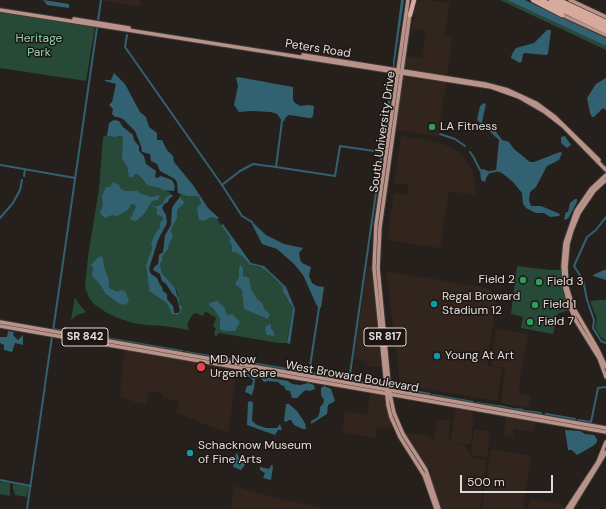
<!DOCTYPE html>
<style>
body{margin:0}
#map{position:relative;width:606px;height:509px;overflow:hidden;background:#26201c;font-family:"DM Sans",sans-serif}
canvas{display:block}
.scale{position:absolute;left:460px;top:475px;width:93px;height:18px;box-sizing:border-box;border:2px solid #e1dcda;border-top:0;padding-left:5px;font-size:12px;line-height:14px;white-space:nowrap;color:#e1dcda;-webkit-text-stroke:3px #1d1613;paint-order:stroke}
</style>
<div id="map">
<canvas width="606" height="509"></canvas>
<div class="scale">500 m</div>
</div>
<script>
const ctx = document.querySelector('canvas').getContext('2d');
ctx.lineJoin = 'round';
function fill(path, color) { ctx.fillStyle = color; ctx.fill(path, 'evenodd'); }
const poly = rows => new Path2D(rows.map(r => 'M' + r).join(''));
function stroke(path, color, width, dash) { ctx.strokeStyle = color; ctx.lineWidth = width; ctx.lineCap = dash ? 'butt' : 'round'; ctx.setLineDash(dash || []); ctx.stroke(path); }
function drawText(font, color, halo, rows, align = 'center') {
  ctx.font = font + ' "DM Sans",sans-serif'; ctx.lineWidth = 3; ctx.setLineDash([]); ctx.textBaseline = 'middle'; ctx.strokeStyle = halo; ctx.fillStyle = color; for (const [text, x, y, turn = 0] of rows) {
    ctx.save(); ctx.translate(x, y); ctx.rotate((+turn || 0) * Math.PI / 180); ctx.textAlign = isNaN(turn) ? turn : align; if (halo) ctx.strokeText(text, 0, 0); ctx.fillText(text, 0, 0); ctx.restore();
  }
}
const built = poly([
 [104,0,140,0,141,7,104,1],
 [426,0,450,3,444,36,452,38,447,75,404,69,406,56,422,58,426,31,412,29,416,1],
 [403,77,446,83,438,137,396,130],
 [401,136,437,142,453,148,464,157,473,172,475,186,475,195,449,191,440,248,387,240,394,193,407,195,409,185,394,183],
 [373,264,381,366,368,367,367,361,354,359,367,269],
 [386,271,488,288,495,295,496,301,487,366,502,369,497,401,400,384],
 [496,329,528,334,518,393,531,395,529,408,501,403,505,368,491,366],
 [124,350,237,369,228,433,176,413,179,401,164,398,161,393,149,391,146,405,120,397],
 [370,393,384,395,388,415,393,427,388,429,377,427,375,438,342,432,345,412,371,415,367,414],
 [456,407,472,410,473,423,471,444,454,442,451,440],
 [506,416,536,421,534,432,514,429,513,436,504,435],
 [437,419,450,421,448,440,464,445,469,452,471,458,486,460,480,509,441,509,430,475,432,465,431,468,427,468,403,432,426,436,434,440],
 [474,429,490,432,487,458,471,455],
 [491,449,531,456,523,509,482,509],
 [234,486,269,496,325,509,231,509],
 [530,499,561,504,566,508,565,509,528,509]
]);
const green = poly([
 [500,0,507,0,606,46,606,50],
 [0,12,95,26,86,81,0,68],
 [107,135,110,137,118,136,123,138,123,156,127,166,129,176,131,178,133,178,135,174,139,175,144,182,170,192,169,196,166,197,161,205,151,206,157,208,156,214,162,217,163,219,161,223,160,227,153,238,151,245,152,249,149,259,146,262,149,291,168,303,174,315,178,314,181,312,177,291,164,275,162,273,160,264,162,261,162,257,168,249,170,242,173,236,171,230,177,218,177,210,184,204,185,202,179,197,181,194,187,196,198,196,200,199,201,204,197,211,197,218,211,217,217,219,230,238,229,241,232,246,232,252,237,253,243,257,250,265,257,266,268,272,283,287,283,292,287,299,290,302,293,310,289,328,287,343,279,343,219,333,216,337,214,334,216,328,213,326,216,318,205,311,203,316,196,313,193,314,187,324,189,330,165,326,147,325,133,323,115,317,104,311,94,304,89,298,85,287,88,256,99,189,103,137],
 [517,266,550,270,561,270,563,286,569,310,557,314,553,334,521,328,523,317,511,314],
 [75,297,79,304,86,312,77,315,71,320],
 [599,300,606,300,606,341,600,336,595,327,597,319,590,301],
 [0,482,10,483,10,496,0,494],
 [13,484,29,486,27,497,15,495,13,489]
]);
const water = poly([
 [43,0,69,4,69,8,47,5],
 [401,0,404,0,394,67,393,66,393,62],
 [507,0,525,0,606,38,606,46],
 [547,30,551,30,548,54,546,55,525,53,523,54,522,61,520,63,511,58,512,54,516,48,534,43],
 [114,73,125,84,140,112,146,117,149,127,157,133,157,140,162,140,167,150,173,156,174,162,193,185,208,208,219,218,217,219,211,217,203,221,198,219,197,211,198,206,201,204,199,197,196,196,187,196,178,193,177,183,175,179,160,171,157,164,151,161,150,154,142,152,141,146,135,131,123,119,118,117,115,117,112,114,113,109,109,105,112,102,116,84,105,81,105,80,111,80],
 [238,77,293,87,293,100,295,103,300,106,308,105,314,106,313,116,311,118,309,118,289,115,286,117,284,121,282,121,277,114,271,112,250,111,239,112,234,105,238,86,236,78],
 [606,78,606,110,603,108,594,117,592,117,590,113,587,98,596,84],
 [484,103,486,104,482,122,489,128,494,129,502,140,509,142,514,149,530,162,534,162,560,152,562,153,559,160,547,166,536,187,530,192,529,200,531,206,541,206,560,214,559,216,550,217,544,213,536,213,526,208,523,204,522,193,513,182,502,173,496,171,499,140,477,120,480,106],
 [114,120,119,121,123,127,133,135,134,140,139,146,139,151,144,156,146,164,156,171,155,177,157,178,161,176,172,180,175,186,174,191,162,190,160,188,147,185,139,175,135,174,133,178,129,177,127,166,122,159,123,138,120,136,114,137,107,136,109,123],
 [565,136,571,145,567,148,561,143,561,137],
 [483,169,490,172,486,178,485,182,481,180,480,170],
 [113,182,119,185,121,189,125,191,137,191,142,194,152,197,160,195,158,200,152,201,144,214,136,221,132,220,130,219,136,207,135,205,131,204,128,210,117,216,112,215,105,218,100,213,103,204,102,196,106,187,110,187],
 [171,194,173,196,169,199,168,202,164,204,162,208,166,215,167,223,158,240,149,269,151,274,157,278,159,283,162,287,163,291,167,294,167,299,173,306,174,313,178,313,180,311,177,298,172,293,166,284,162,281,160,274,153,270,154,267,158,264,159,255,163,252,165,235,171,225,172,208,175,203,180,197,185,203,177,210,177,218,171,230,173,236,170,242,168,249,162,257,162,261,160,264,162,273,175,288,177,295,179,299,179,304,182,307,181,312,177,315,172,314,167,303,149,291,146,264,152,249,151,243,155,234,160,227,160,223,163,219,162,217,156,214,157,208,151,206,151,205,156,206,161,205,166,197],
 [575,199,577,199,577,202,569,217,566,220,564,219,566,212,568,212,570,203],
 [250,220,266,235,284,244,303,248,299,253,300,259,302,263,311,267,309,276,312,283,317,286,324,287,321,308,317,306,303,275,294,264,277,249,262,244],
 [223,224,251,263,264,266,286,287,295,309,290,344,287,343,293,308,283,292,283,287,268,272,258,266,250,265,243,257,237,253,232,252,232,246,229,241,230,238,221,225],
 [100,256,103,258,104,267,109,280,109,288,118,292,120,290,125,291,129,301,126,305,118,303,106,294,99,283,92,276,92,273,94,269,91,265,97,258],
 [240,265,243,268,243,276,249,278,251,289,257,299,262,303,265,310,270,314,268,319,244,309,242,290,235,284,239,277,239,268],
 [604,270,606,270,606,280,593,276,593,275],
 [217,301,224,307,227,315,232,314,240,322,235,331,224,331,220,329,220,318,213,308,209,305,209,303],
 [271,324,271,328,275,334,274,336,267,335,265,330,266,326],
 [8,331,14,332,13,335,18,340,23,335,23,345,15,343,12,352,4,350,4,345,0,343,0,337,7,337],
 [242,373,288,381,292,384,300,385,308,383,314,385,315,389,309,391,307,390,304,391,297,398,292,398,290,391,286,390,284,386,281,385,278,382,268,381,264,382,260,377,255,379,254,388,252,395,251,395,250,394,245,392,247,386,252,385,253,380,250,377,241,376,240,374],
 [324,386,331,389,335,401,328,405,327,414,311,424,311,421,318,417,320,411,320,407,323,404,324,400,321,395,321,388],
 [251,401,253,403,252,421,257,425,266,428,277,428,280,424,282,430,278,430,275,435,247,425,248,402],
 [286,404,289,404,297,411,305,423,306,429,303,429,294,425,291,420,289,420,286,422,284,421],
 [565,430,580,431,585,434,594,435,597,439,597,442,593,446,577,455,572,450,568,450],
 [236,453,238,455,239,458,247,462,241,470,233,467],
 [272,464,273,467,271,480,263,478,265,473,260,470,260,467,269,469]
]);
const canal = poly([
 [127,35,125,47,222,185,242,216,252,222],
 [440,134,455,139,465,146],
 [470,152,474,158,480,170],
 [1,165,75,178],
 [276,167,335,176,340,146,381,152],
 [490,172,496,171],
 [24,176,25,170],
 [222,185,240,171,253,164,276,167,282,121],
 [606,217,596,230,587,237,574,266,583,280,587,300,594,320,593,328,601,341,606,343],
 [0,218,13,203,20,190,22,180],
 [53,329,182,351],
 [53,331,101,0],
 [186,352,317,374],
 [309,373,319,308,319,305],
 [324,376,349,381,382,385],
 [349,381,393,74],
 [45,384,52,337],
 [393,387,430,394],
 [433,395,473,402],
 [477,403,497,406],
 [499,406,513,409],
 [515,409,523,410],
 [525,411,541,413],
 [546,414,575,419],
 [578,420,591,422,598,388,606,387],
 [0,480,31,486],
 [27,509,45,386]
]);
const major = poly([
 [408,0,376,225,374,268,388,405,391,417,400,437,424,475,436,509],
 [570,0,606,17],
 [0,10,491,87,519,97,545,112,563,126,606,170],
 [410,13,380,227,378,268,390,394,394,413,403,434,426,470,439,509],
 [560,14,606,35],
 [74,19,129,28],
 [303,55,485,84,508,90,536,103,555,117,599,160],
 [606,175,591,189,576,211,565,243,563,266,565,288,570,307,576,321,599,358,606,377],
 [606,180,594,191,579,213,572,230,568,244,566,267,567,287,573,307,598,350,606,367],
 [0,322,606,428],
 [0,326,606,432],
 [567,509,598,462,606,442],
 [571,509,606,452]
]);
const highway = poly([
 [533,0,562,15],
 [541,0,606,31],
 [551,0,606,26],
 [559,0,606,22],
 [410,15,414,0]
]);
const markers = [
 [432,127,4,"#2e9e5b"],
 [523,280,4,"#2e9e5b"],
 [539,282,4,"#2e9e5b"],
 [434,304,4,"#0f9aa8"],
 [535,305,4,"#2e9e5b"],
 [530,322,4,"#2e9e5b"],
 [437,356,4,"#0f9aa8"],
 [201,367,5,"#e0444e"],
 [190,453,4,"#0f9aa8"]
];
const shields = [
 [85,337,46],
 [385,337,42]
];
const shieldNames = [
 ["SR 842",85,337],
 ["SR 817",385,337]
];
const parkNames = [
 ["Heritage",39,39],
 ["Park",39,53]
];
const streetNames = [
 ["Peters Road",318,49,9],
 ["South University Drive",383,132,-82],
 ["West Broward Boulevard",352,377,10]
];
const poiNames = [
 ["LA Fitness",440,127],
 ["Field 2",515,280,"right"],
 ["Field 3",547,282],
 ["Regal Broward",442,297],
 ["Stadium 12",442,311],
 ["Field 1",543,305],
 ["Field 7",538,322],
 ["Young At Art",445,356],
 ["MD Now",210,360],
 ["Urgent Care",210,374],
 ["Schacknow Museum",198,446],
 ["of Fine Arts",198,460]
];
fill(built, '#32251e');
fill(green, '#274937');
fill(water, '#326171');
stroke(canal, '#326171', 2);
stroke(major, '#403a37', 5.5);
stroke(highway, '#403a37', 6);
stroke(major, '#b99389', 3.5);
stroke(highway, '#d8a99d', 4.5);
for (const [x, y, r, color] of markers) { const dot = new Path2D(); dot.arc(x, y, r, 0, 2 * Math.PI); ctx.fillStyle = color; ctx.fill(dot); stroke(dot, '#1d1613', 1.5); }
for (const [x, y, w] of shields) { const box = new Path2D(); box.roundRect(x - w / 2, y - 9, w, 18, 3); ctx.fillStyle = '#1d1613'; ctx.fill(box); stroke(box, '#e1dcda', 1); }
drawText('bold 11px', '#e1dcda', null, shieldNames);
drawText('12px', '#90d4ae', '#1d1613', parkNames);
drawText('12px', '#e1dcda', '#1d1613', streetNames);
drawText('12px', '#e1dcda', '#1d1613', poiNames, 'left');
</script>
